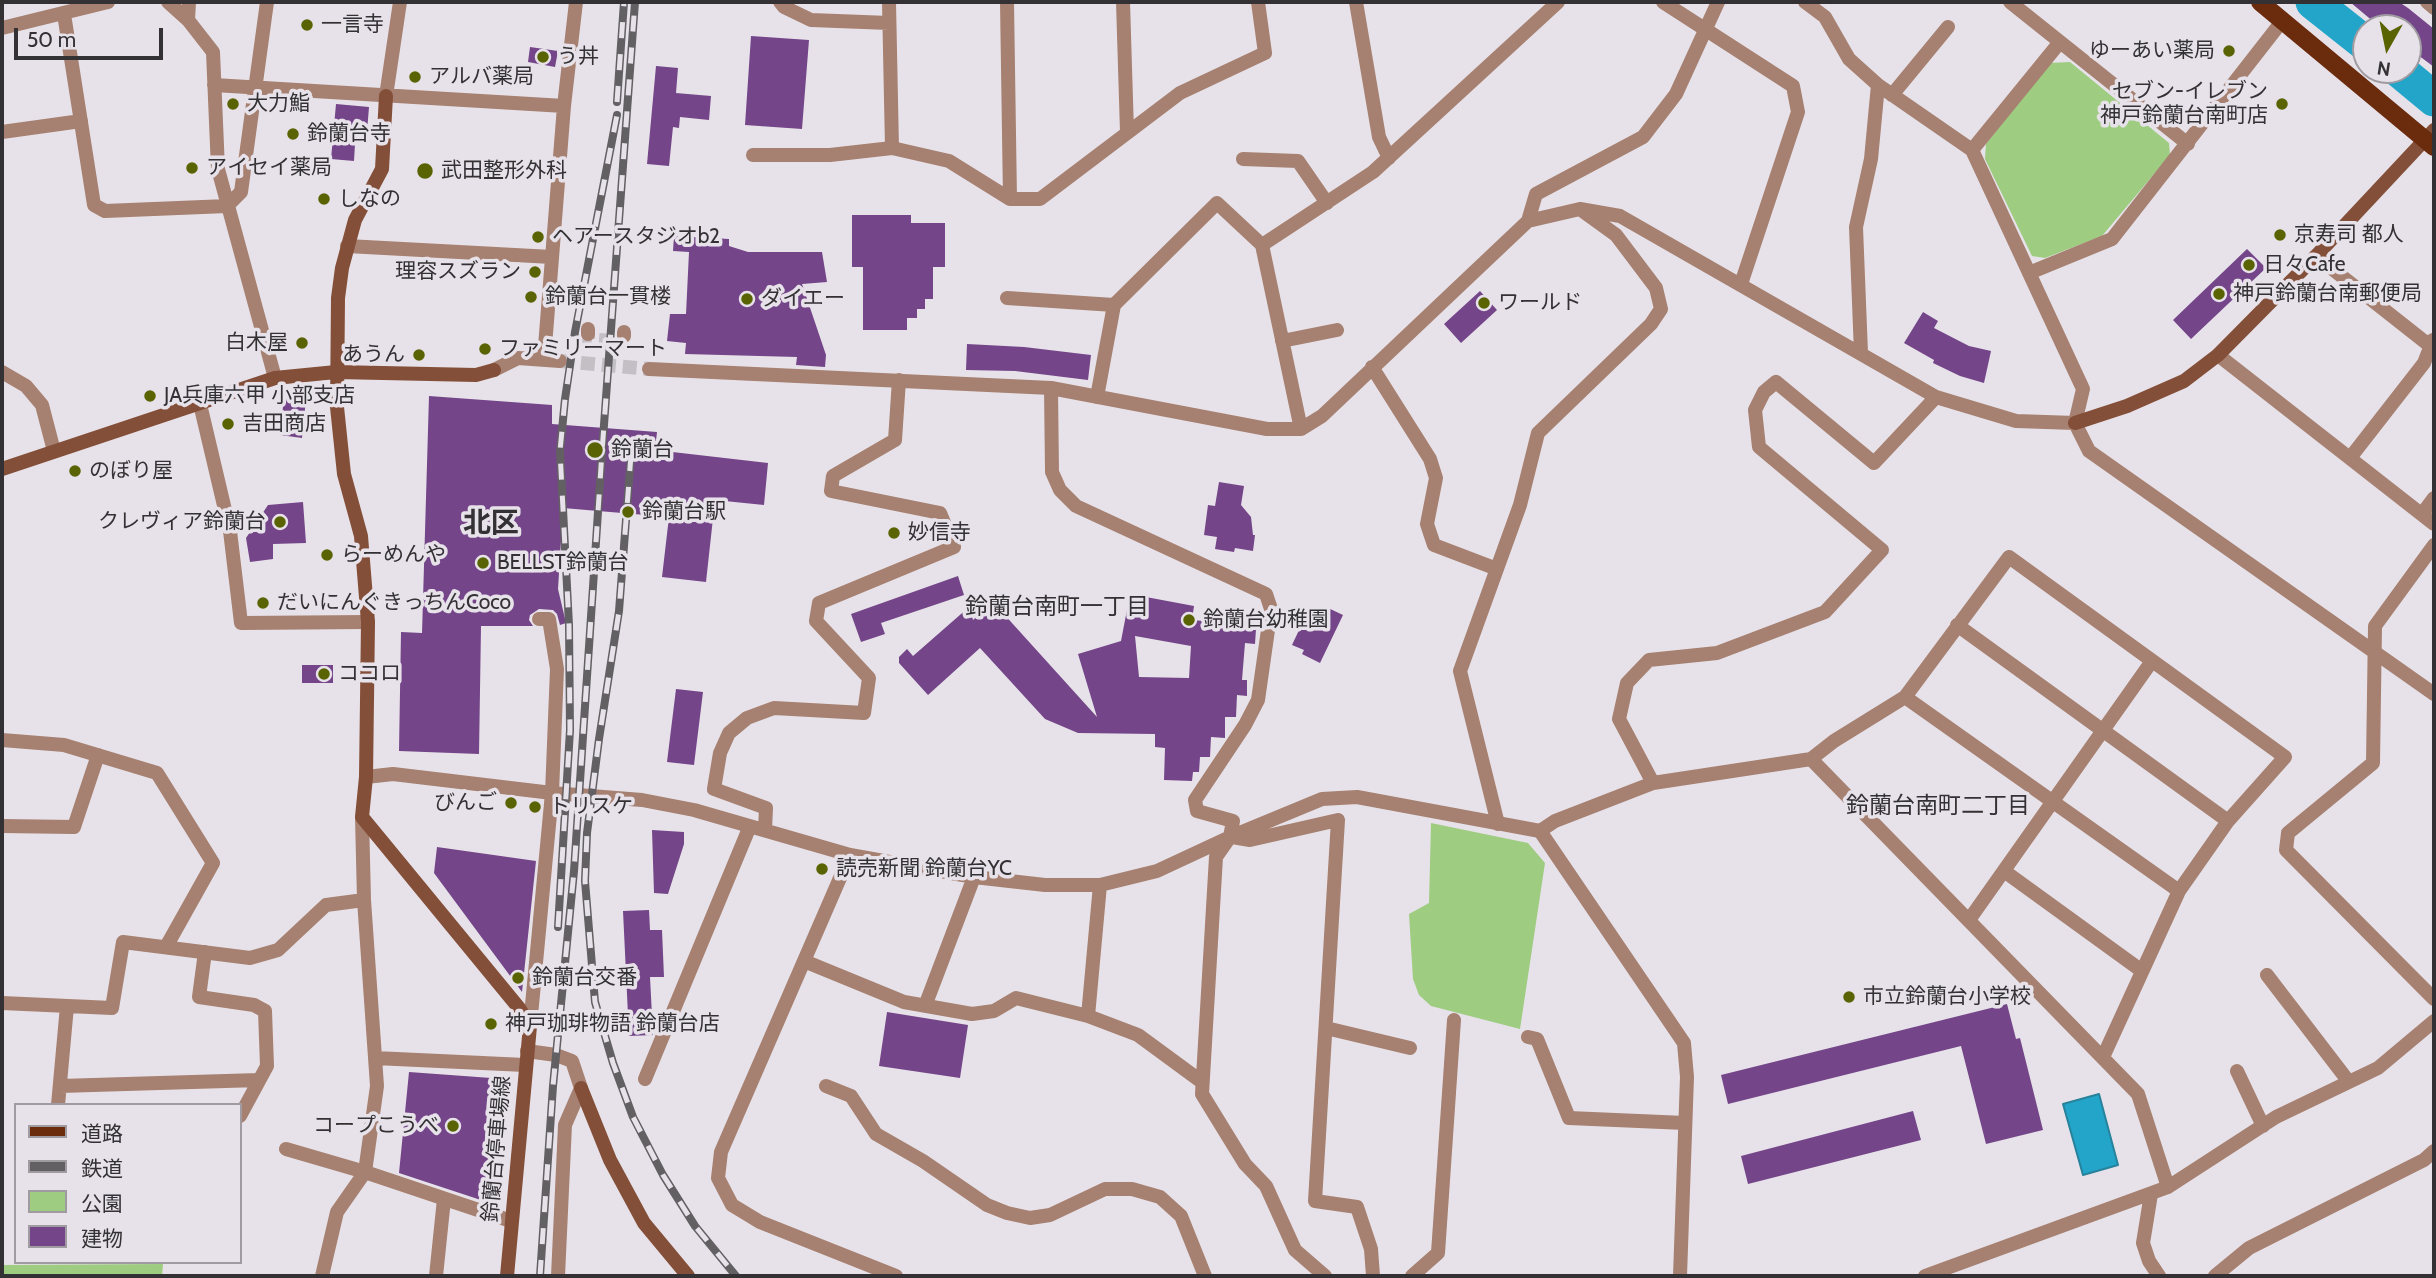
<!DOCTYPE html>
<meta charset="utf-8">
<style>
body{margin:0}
#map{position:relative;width:2436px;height:1278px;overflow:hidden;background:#e7e2e9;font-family:Cabin,"Noto Sans JP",sans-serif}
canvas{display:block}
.frame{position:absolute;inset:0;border:4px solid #333134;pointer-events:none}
.legend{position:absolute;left:14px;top:1103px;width:228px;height:161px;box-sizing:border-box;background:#e7e2e9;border:2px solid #9f9ba1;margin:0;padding:9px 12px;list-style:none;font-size:21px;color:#333134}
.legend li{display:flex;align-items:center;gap:14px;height:35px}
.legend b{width:35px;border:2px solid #9f9ba1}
.north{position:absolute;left:2352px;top:14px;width:70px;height:70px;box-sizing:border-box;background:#e7e2e9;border:2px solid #9f9ba1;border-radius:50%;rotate:189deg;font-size:19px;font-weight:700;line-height:28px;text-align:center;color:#333134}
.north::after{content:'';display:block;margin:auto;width:24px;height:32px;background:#596302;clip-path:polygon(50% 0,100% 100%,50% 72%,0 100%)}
.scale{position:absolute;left:14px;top:28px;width:149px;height:32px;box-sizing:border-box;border:4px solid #333134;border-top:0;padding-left:9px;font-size:21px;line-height:24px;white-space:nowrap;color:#333134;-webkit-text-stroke:5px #e7e2e9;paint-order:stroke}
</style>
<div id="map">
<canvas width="2436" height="1278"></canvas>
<div class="frame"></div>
<ul class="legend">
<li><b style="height:9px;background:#6b2b0d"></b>道路</li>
<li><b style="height:9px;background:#636064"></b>鉄道</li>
<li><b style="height:19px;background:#9ecc81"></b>公園</li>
<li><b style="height:19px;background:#744589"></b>建物</li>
</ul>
<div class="north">N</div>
<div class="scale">50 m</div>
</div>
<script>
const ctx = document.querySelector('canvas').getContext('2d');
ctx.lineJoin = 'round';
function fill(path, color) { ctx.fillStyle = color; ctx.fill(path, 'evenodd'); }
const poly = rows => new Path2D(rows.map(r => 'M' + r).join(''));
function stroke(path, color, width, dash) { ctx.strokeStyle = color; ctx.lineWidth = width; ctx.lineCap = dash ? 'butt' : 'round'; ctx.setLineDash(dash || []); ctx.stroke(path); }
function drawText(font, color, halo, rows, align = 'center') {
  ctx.font = font + ' Cabin,"Noto Sans JP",sans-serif'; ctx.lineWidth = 7; ctx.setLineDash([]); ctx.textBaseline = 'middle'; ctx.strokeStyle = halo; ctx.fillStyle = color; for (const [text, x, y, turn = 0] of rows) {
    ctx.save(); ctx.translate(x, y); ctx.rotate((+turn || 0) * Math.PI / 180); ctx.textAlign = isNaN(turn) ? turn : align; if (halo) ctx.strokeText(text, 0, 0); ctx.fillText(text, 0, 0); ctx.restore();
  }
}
const green = poly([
 [2070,62,2169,143,2170,155,2102,236,2045,258,2032,256,1985,159,1986,144,2049,63],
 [1431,823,1528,843,1545,863,1520,1029,1431,1006,1419,995,1413,979,1409,914,1429,903],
 [163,1264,162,1276,2,1276,2,1265]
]);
const water = poly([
 [2099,1094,2118,1165,2083,1175,2063,1104,2099,1094]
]);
const river = poly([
 [2313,2,2366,44],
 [2399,70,2434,99]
]);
const building = poly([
 [2350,2,2399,2,2408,8,2434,29,2434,67,2418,55,2408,68,2408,28,2381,28],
 [751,36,809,40,802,129,745,125],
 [530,47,558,51,555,67,528,62],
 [656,66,678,68,676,93,711,96,709,120,680,117,679,128,673,127,669,166,647,164],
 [336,104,369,107,366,144,355,144,354,161,331,159],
 [852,215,911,215,911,223,945,223,945,267,933,267,933,299,925,299,925,309,917,309,917,318,907,318,907,330,863,330,863,267,852,267],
 [674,236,729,239,729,246,748,252,822,252,827,282,802,284,826,355,825,367,796,365,797,357,685,354,686,343,667,341,670,314,686,314,689,252,673,251],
 [2247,249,2266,268,2191,339,2173,320],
 [1480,291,1497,310,1461,343,1444,324],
 [1923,312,1938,321,1934,328,1969,346,1991,351,1984,383,1960,376,1933,363,1934,360,1904,343],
 [967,344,1024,347,1091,355,1088,380,1015,371,966,370],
 [429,396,552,405,552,424,657,432,655,450,768,463,764,505,715,500,706,582,662,577,669,517,563,508,558,589,566,623,560,625,557,614,553,610,539,609,530,615,529,620,533,626,481,626,479,754,399,751,401,632,422,633],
 [284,397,306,399,302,438,280,435],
 [1219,482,1244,486,1241,505,1251,517,1253,535,1255,535,1253,551,1235,548,1234,552,1215,549,1217,537,1204,535,1208,505,1215,506],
 [303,502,306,543,273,544,273,559,250,562,246,538,268,505],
 [958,576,964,595,881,623,885,634,861,642,851,614],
 [1130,594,1194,606,1192,620,1227,623,1240,613,1257,614,1255,644,1245,643,1242,680,1247,680,1247,696,1237,695,1236,717,1225,717,1225,738,1211,737,1210,757,1200,757,1199,772,1193,772,1192,781,1164,780,1165,748,1155,747,1155,734,1078,733,1045,719,980,648,928,695,899,663,899,657,907,649,913,656,969,607,973,620,993,602,1097,717,1078,654,1121,641],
 [1135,636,1191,646,1189,678,1139,677],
 [1318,607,1324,610,1326,607,1343,615,1320,663,1302,654,1304,650,1292,645,1309,609,1316,612],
 [302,665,333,665,333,683,302,683],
 [676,689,703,692,694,765,667,762],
 [652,830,684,832,684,844,668,894,654,893],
 [437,847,536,861,522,992,434,873],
 [649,910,650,930,662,930,664,977,650,977,653,1035,629,1036,623,911],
 [2007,1004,2016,1039,2020,1038,2043,1130,1986,1144,1961,1046,1728,1104,1721,1075],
 [887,1012,968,1025,960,1078,879,1066],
 [409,1072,505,1079,496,1205,399,1173],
 [1913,1111,1921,1140,1748,1184,1741,1156]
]);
const streetTunnel = poly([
 [588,329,588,339,624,342],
 [560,361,649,369]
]);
const street = poly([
 [168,2,188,20,213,52,218,169,275,378],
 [780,2,784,7,811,20,889,23],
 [889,2,892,148],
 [1007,2,1010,199],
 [1123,2,1127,132],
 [1356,2,1379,137,1389,158],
 [1663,2,1793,86,1798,112,1741,284],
 [1805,2,1825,17,1849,59,1878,85,1972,150,2083,389,2075,423,2089,451,2434,694],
 [2010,2,2188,144],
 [2427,2,2434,8],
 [64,14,94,205,105,211,227,206,241,192,267,2],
 [188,20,189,2],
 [2,28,108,2],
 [214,85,564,106],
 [1892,95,1948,27],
 [386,96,400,2],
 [2,132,81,121],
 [1972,150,2060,42],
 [753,155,830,155,892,148,949,161,1010,199,1040,199,1180,93,1265,53,1258,2],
 [1243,159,1298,161,1327,203],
 [1528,221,1580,209,1620,216,1936,397,2016,421,2075,423],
 [1262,245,1373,172,1558,2],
 [347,246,552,257],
 [2316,256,2434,349],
 [2029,273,2112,239,2283,20],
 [1007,298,1114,305],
 [588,334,588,329],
 [624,336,624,332],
 [1282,341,1337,330],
 [1861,353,1856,227,1871,159,1878,85],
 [2218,355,2434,524],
 [544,359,564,106,576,2],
 [1372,367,1430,459,1436,478,1427,524,1434,545,1497,569],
 [649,369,1051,388,1267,429,1301,429,1322,416,1528,221,1536,194,1643,137,1676,94,1718,2],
 [494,370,518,358,560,361],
 [2,372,26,386,42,405,54,451],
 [1051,388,1052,472,1060,490,1076,506,1266,594,1271,609,1258,700,1245,725,1195,800,1197,811,1233,821,1230,837,1216,857,1202,1094,1245,1164,1266,1186,1295,1250,1325,1276],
 [1097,397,1114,305,1217,203,1262,245,1301,429],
 [200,404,230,531,241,623,368,622],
 [2350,458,2424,363,2433,340],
 [2422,514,2434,498],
 [2434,545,2375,626,2373,763,2288,833,2286,850,2434,999],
 [1957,625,2228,821],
 [1905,697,2179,891],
 [2,740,64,745,157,773,213,863,166,947],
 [1811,759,2138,1094,2168,1187],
 [366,777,393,774,552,793,642,800,694,810,850,855,974,877,1045,885,1100,885,1157,871,1230,837,1322,799,1357,797,1540,831,1555,821,1653,783,1811,759,1834,741,1905,697,2009,557,2285,757,2228,821,2179,891,2103,1057],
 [1653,783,1619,719,1627,683,1649,660,1717,653,1825,612,1882,550,1759,447,1755,410,1764,392,1776,382,1874,463,1936,397],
 [1498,824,1460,671,1520,505,1538,433,1651,324,1661,309,1656,288,1616,235,1580,209],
 [2,826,74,827,98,755],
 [765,830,766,808,714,789,720,753,729,733,747,718,774,708,864,713,869,678,816,621,819,603,954,547,940,513,831,491,833,476,895,440,899,380],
 [1540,831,1684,1043,1687,1077,1680,1276],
 [1232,837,1250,840,1338,820,1315,1201,1357,1207,1371,1249,1373,1276],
 [850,855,721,1152,718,1178,732,1205,760,1222,896,1276],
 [2004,871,2142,971],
 [1969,920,2152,661],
 [205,952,199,997,254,1005,265,1011,267,1066,240,1116],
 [804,961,904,1002,972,1014,994,1011,1016,998,1088,1016,1138,1035,1202,1082],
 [2267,975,2349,1082],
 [2,1003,112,1008,123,942,250,958,278,950,326,905,364,900],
 [925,1006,974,877],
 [1088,1016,1100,885],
 [530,1026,552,793,557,669,549,619,539,619],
 [1326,1028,1410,1048],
 [1528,1037,1537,1039,1569,1118,1685,1123],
 [527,1051,556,1055,572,1061,581,1088,565,1125,558,1276],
 [375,1058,525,1065],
 [2237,1071,2263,1126],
 [645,1079,750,826],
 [60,1086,259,1080],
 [826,1086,851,1096,876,1134,923,1161,987,1205,1007,1213,1030,1218,1050,1215,1105,1189,1132,1189,1160,1197,1181,1216,1205,1276],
 [58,1105,67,1006],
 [286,1149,365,1172,511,1221],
 [2151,1194,2143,1243,2149,1261,2159,1276],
 [322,1276,337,1212,365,1172,377,1086,364,900,362,817],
 [436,1276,444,1199],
 [1412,1276,1438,1253,1454,1020],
 [1925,1276,2168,1187,2276,1117,2378,1068,2434,1021],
 [2215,1276,2249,1248,2424,1160,2434,1151]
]);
const secondary = poly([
 [386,96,382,169,355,220,342,268,338,298,337,407,344,474,361,536,368,622,366,777,362,817,519,1008,530,1026,507,1276],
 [2075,423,2127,406,2184,381,2218,355,2316,256,2434,130],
 [2,469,275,378,336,372,476,375,494,370],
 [581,1088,610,1160,644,1223,688,1276]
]);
const primary = poly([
 [2260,2,2434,147]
]);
const rail = poly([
 [617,102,624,2],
 [631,455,619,611,599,739,587,833,585,881,595,1002,613,1063,633,1117,663,1175,695,1226,736,1276],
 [558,927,570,730,569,625,560,451,565,399,575,332,617,115],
 [540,1276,553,1086,574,871,602,452,635,2]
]);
const markers = [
 [307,25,7,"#596302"],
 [2229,51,7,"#596302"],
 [543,57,7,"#596302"],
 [415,77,7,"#596302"],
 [233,104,7,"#596302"],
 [2282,104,7,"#596302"],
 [293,134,7,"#596302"],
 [192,168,7,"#596302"],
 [425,171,9,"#596302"],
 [324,199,7,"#596302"],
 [2280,235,7,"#596302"],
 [538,237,7,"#596302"],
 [2249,265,7,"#596302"],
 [535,272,7,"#596302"],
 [2219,294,7,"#596302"],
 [531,297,7,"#596302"],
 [747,299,7,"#596302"],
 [1484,303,7,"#596302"],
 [302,343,7,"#596302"],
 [485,349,7,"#596302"],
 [419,355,7,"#596302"],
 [150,396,7,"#596302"],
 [228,424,7,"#596302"],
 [595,450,9,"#596302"],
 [75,471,7,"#596302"],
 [628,512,7,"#596302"],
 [280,522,7,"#596302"],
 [894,533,7,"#596302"],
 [327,555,7,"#596302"],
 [483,563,7,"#596302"],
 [263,603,7,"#596302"],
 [1189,620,7,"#596302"],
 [324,674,7,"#596302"],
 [511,803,7,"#596302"],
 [535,807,7,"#596302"],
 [822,869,7,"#596302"],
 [518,978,7,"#596302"],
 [1849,997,7,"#596302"],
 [491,1024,7,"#596302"],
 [453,1126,7,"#596302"]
];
const poiNames = [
 ["一言寺",321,25],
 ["ゆーあい薬局",2215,51,"right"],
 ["う丼",557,57],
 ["アルバ薬局",429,77],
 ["セブン-イレブン",2268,92,"right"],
 ["神戸鈴蘭台南町店",2268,116,"right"],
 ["大力鮨",247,104],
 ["鈴蘭台寺",307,134],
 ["アイセイ薬局",206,168],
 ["武田整形外科",441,171],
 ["しなの",338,199],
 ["京寿司 都人",2294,235],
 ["ヘアースタジオb2",552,237],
 ["日々Cafe",2263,265],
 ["理容スズラン",521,272,"right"],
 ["神戸鈴蘭台南郵便局",2233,294],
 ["鈴蘭台一貫楼",545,297],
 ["ダイエー",761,299],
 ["ワールド",1498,303],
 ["白木屋",288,343,"right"],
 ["ファミリーマート",499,349],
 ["あうん",405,355,"right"],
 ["JA兵庫六甲 小部支店",164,396],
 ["吉田商店",242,424],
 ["鈴蘭台",611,450],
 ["のぼり屋",89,471],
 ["鈴蘭台駅",642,512],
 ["クレヴィア鈴蘭台",266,522,"right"],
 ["妙信寺",908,533],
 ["らーめんや",341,555],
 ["BELLST鈴蘭台",497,563],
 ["だいにんぐきっちんCoco",277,603],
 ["鈴蘭台幼稚園",1203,620],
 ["ココロ",338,674],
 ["びんご",497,803,"right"],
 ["トリスケ",549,807],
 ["読売新聞 鈴蘭台YC",836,869],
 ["鈴蘭台交番",532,978],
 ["市立鈴蘭台小学校",1863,997],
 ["神戸珈琲物語 鈴蘭台店",505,1024],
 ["コープこうべ",439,1126,"right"]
];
const streetNames = [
 ["鈴蘭台停車場線",497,1149,-85]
];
const neighbourhoodNames = [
 ["鈴蘭台南町一丁目",1057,607],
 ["鈴蘭台南町二丁目",1938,806]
];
const districtNames = [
 ["北区",491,524]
];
fill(green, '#9ecc81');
fill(water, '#22a5c9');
stroke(water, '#27829c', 2);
stroke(river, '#22a5c9', 35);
fill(building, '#744589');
stroke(streetTunnel, '#c3bfc5', 14, [14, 7]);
stroke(street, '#a68070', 14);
stroke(secondary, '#844f39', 14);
stroke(primary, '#6b2b0d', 18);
stroke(rail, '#636064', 8);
stroke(rail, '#e7e2e9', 5, [16]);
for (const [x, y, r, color] of markers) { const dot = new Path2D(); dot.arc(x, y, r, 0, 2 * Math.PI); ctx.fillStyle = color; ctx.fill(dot); stroke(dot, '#e7e2e9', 2.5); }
drawText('21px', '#333134', '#e7e2e9', poiNames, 'left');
drawText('21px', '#333134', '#e7e2e9', streetNames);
drawText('23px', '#333134', '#e7e2e9', neighbourhoodNames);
drawText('bold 28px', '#333134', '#e7e2e9', districtNames);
</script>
